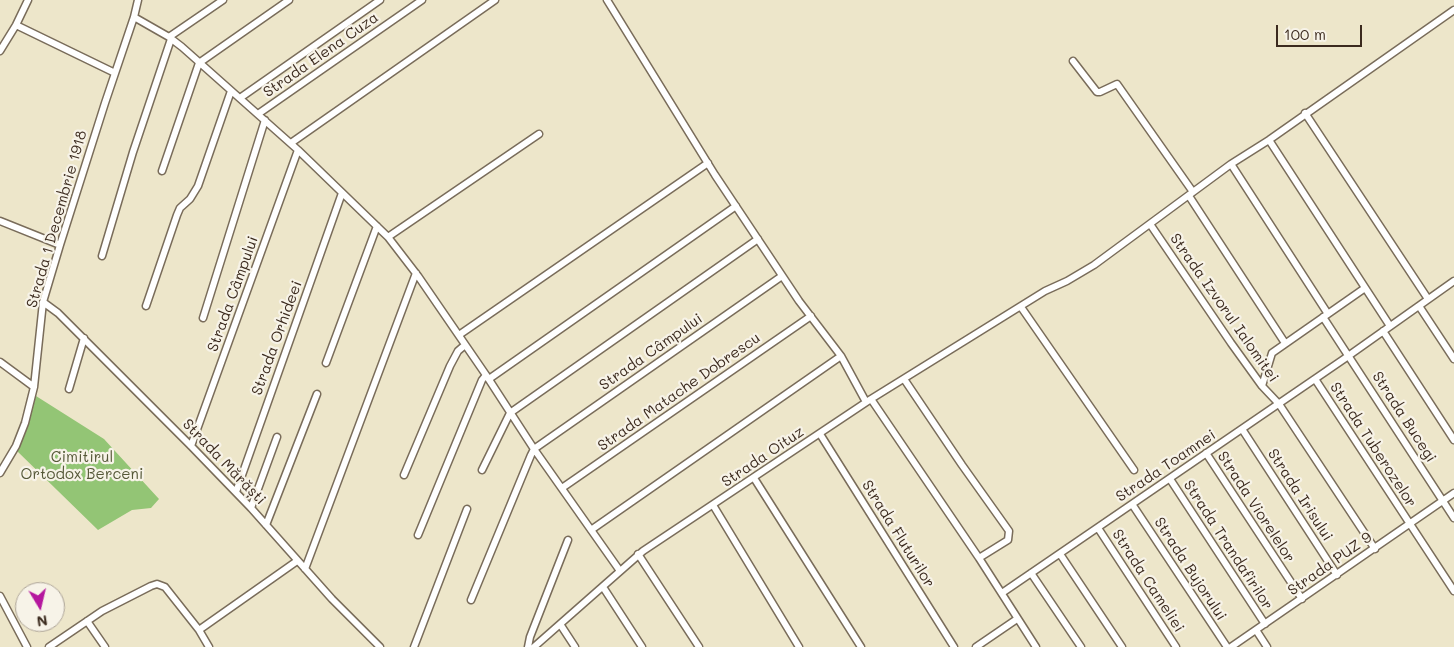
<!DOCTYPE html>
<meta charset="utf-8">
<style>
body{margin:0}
#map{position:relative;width:1454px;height:647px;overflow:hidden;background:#ede6ca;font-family:Mali,sans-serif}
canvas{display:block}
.north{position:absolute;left:15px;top:582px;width:50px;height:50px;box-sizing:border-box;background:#f7f3e8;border:1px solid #aca397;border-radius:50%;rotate:171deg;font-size:14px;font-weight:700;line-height:20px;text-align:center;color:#3b2a1e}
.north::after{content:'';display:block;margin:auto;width:18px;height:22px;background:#b5179e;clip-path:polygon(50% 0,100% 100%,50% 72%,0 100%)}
.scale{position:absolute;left:1276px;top:25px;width:86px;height:22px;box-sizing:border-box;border:2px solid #3b2a1e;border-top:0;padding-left:6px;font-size:15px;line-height:18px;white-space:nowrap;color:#3b2a1e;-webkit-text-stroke:4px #f7f3e8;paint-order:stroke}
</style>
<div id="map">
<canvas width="1454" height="647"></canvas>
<div class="north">N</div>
<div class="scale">100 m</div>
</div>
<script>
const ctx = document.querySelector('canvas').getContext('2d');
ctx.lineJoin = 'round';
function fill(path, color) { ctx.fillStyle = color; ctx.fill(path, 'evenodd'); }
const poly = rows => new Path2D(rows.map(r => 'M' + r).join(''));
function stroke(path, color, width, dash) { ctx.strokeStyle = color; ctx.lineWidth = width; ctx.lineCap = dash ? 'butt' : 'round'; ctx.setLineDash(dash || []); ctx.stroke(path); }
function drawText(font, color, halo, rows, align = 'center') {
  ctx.font = font + ' Mali,sans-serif'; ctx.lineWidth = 4.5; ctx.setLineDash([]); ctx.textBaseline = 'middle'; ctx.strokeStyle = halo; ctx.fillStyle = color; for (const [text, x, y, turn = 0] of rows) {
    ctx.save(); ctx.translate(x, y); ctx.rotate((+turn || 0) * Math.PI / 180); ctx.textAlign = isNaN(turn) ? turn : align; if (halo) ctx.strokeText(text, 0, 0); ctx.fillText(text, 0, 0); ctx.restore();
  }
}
const green = poly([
 [36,396,104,439,159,499,151,508,132,510,98,530,17,451]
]);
const street = poly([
 [607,0,715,175,799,301,841,356,866,402],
 [134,17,169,37,182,47,298,150,388,237,418,276,486,375,534,449,620,571],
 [16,25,115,73],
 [169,37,223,0],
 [0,51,16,25,28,0],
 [1073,61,1097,92,1100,92,1117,84,1193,192],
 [240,98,380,0],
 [1305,113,1428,299],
 [258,114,422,0],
 [1269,140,1390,326],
 [291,143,495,0],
 [1231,164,1328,314],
 [162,171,199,63,289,0],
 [1189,196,1285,343],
 [0,221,60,245],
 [1150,224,1231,343,1262,386,1279,404,1375,549],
 [388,237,539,134],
 [102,256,133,152,171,39],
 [43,302,58,313,191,446,251,508,332,599,380,647],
 [146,306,177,215,180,208,190,199,198,186,231,91],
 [1419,306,1454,359],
 [1021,307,1134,470],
 [1323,317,1454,518],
 [203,318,265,120],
 [1383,331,1454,440],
 [459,335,708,163],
 [0,362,34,387],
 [326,363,377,226],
 [489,379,736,206],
 [904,379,962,465,1009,531,1008,540,979,558],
 [1315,379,1454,591],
 [1262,386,1272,353,1365,288],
 [69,389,84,338],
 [871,399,979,558,1036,647],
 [1242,429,1337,575],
 [820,434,954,647],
 [191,446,298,150],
 [1206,453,1302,599],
 [482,470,510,413,758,239],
 [0,473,16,446,25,423,34,387,43,302,60,245,105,103,134,17,138,0],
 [404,475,450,366,458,351,465,345],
 [754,478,861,647],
 [1170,479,1265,624],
 [562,488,811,316],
 [236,492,342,193],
 [1132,504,1227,647],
 [713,505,799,647],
 [251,508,277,437],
 [266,525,317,394],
 [1098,528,1176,647],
 [591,530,841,356],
 [418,535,482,380,486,375],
 [638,554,699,647],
 [1060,554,1122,647],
 [305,569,416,273],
 [1031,573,1081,647],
 [603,587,642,647],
 [1002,593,1344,359,1454,281],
 [0,596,27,647],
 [471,600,531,455,534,449,782,276],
 [87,621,105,647],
 [560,624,575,647],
 [199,630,297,561],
 [1256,630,1267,647],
 [49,647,102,611,151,586,157,584,165,587,199,630,209,647],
 [414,647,467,509],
 [528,647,530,637,568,540],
 [534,647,643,551,871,399,1045,291,1067,281,1094,265,1231,164,1269,140,1454,10],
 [976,647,1017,619],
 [1231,647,1454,493]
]);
const streetNames = [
 ["Strada Elena Cuza",321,55,-35],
 ["Strada 1 Decembrie 1918",57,219,-74],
 ["Strada Câmpului",233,294,-70],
 ["Strada Izvorul Ialomitei",1224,308,55],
 ["Strada Orhideei",277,338,-70],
 ["Strada Câmpului",651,352,-35],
 ["Strada Matache Dobrescu",679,392,-35],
 ["Strada Bucegi",1404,417,57],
 ["Strada Tuberozelor",1373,445,57],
 ["Strada Oituz",763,457,-34],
 ["Strada Mărăști",224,462,46],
 ["Strada Toamnei",1166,466,-34],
 ["Strada Irisului",1300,495,57],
 ["Strada Viorelelor",1256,507,57],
 ["Strada Fluturilor",898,534,58],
 ["Strada Trandafirilor",1228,545,57],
 ["Strada PUZ 9",1330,564,-35],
 ["Strada Bujorului",1190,569,57],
 ["Strada Cameliei",1148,581,57]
];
const parkNames = [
 ["Cimitirul",82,457],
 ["Ortodox Berceni",82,474]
];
fill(green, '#93c575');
stroke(street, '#796c5a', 9);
stroke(street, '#fff', 6);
drawText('15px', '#3b2a1e', '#f7f3e8', streetNames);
drawText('15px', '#555838', '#f7f3e8', parkNames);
</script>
